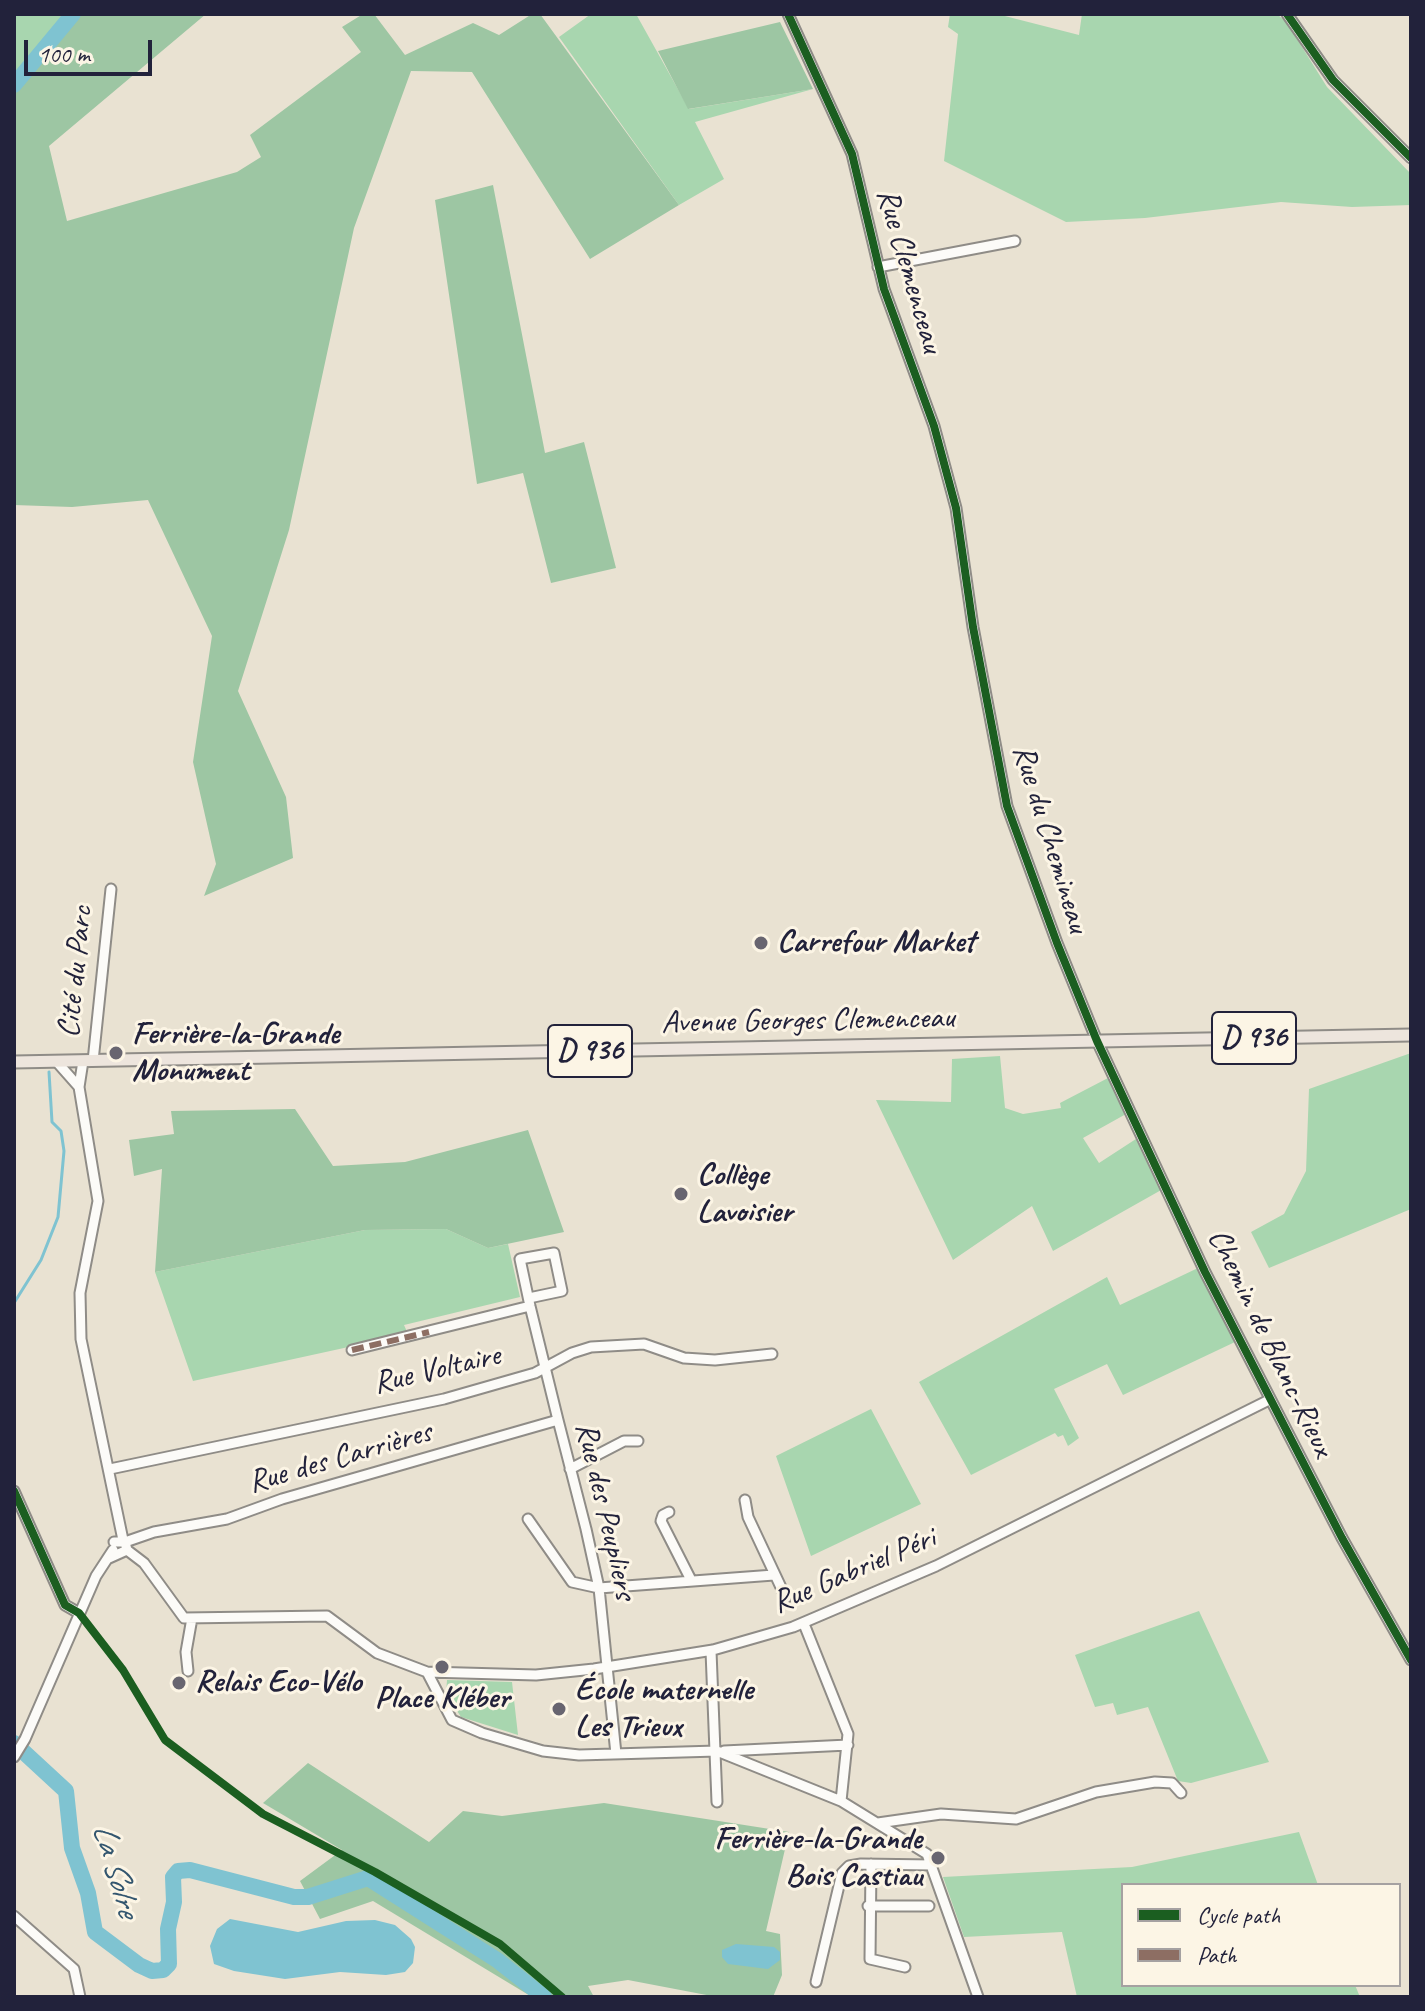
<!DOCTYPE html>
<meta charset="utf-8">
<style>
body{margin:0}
#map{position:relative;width:1425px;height:2011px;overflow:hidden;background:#e9e2d2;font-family:Caveat,sans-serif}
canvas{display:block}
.frame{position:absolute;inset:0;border:16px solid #22223b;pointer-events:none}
.legend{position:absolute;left:1121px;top:1883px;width:280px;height:104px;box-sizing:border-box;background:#fcf5e5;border:2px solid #a5a1a1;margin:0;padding:10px 14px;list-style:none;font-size:24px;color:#22223b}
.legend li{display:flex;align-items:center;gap:16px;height:40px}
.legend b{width:40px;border:2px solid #a5a1a1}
.scale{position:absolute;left:24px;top:40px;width:128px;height:36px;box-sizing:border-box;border:4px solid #22223b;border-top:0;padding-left:10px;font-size:24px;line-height:28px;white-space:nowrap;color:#22223b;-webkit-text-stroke:6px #fcf5e5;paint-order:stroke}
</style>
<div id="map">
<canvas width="1425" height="2011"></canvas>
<div class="frame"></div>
<ul class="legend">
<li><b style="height:10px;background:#1b5e20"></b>Cycle path</li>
<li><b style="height:10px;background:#8d6e63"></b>Path</li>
</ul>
<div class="scale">100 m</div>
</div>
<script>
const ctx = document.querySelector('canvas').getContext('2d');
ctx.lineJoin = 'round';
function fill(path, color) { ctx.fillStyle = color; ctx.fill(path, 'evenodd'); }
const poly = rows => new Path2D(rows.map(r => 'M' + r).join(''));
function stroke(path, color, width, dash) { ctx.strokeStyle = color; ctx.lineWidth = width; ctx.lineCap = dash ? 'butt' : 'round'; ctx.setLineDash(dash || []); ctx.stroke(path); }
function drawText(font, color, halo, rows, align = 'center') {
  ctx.font = font + ' Caveat,sans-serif'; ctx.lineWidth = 6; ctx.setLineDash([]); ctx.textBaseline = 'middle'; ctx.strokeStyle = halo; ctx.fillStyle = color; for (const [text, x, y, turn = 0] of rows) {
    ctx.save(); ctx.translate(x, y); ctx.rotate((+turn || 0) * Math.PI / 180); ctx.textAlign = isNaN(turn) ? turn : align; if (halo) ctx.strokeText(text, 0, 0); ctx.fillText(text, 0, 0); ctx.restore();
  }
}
const green = poly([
 [14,14,64,14,14,81],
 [591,14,636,14,689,109,813,89,695,122,724,179,679,205,559,37],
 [950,14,997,14,1079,35,1082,14,1277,14,1287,23,1327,87,1411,174,1411,205,1352,207,1281,202,1145,218,1066,222,944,161,958,34,948,27],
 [1411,1053,1411,1209,1269,1268,1251,1232,1284,1214,1306,1171,1309,1089],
 [1000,1056,1005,1108,1023,1114,1061,1108,1060,1103,1108,1078,1126,1114,1083,1138,1099,1163,1139,1137,1163,1189,1053,1251,1032,1206,953,1260,876,1100,951,1102,952,1059],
 [446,1229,488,1248,508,1244,520,1297,404,1325,408,1334,193,1381,155,1272,365,1230],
 [1198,1268,1235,1342,1123,1395,1107,1364,1054,1389,1079,1438,1068,1446,1063,1435,1058,1437,1055,1433,971,1475,919,1382,1107,1277,1120,1305],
 [871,1409,921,1504,811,1556,776,1456],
 [1199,1611,1269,1762,1191,1783,1178,1781,1148,1707,1117,1715,1113,1703,1095,1707,1075,1655],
 [447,1680,512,1682,518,1735,461,1717,446,1694],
 [1299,1832,1318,1885,1123,1885,1123,1985,1355,1985,1360,1997,1077,1997,1062,1932,964,1937,943,1877,1132,1867]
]);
const forest = poly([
 [64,14,206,14,49,146,67,221,237,172,261,157,250,135,361,52,342,27,363,14,374,14,405,55,473,23,499,35,532,14,540,14,679,205,590,259,472,72,411,71,354,228,289,530,238,691,286,797,293,858,204,896,216,864,193,762,212,636,148,500,72,507,14,505,14,81],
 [780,22,813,89,688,109,658,51],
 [493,185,545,453,584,442,616,568,551,583,523,473,477,484,435,200],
 [295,1109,333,1166,405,1162,528,1130,564,1232,488,1248,446,1229,365,1230,155,1272,162,1169,134,1176,129,1140,174,1134,171,1111],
 [308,1763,429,1842,463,1811,502,1816,604,1803,789,1832,766,1931,780,1934,782,1975,773,1997,717,1997,628,1980,588,1986,594,1997,532,1997,373,1901,320,1919,300,1881,342,1850,263,1803]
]);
const water = poly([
 [230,1919,298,1932,346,1921,375,1920,395,1925,411,1939,415,1947,413,1963,405,1972,386,1975,340,1972,285,1979,234,1971,214,1964,210,1946,217,1929],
 [736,1944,774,1947,780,1952,780,1960,768,1969,728,1964,722,1957,722,1950]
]);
const stream = poly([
 [14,1303,41,1260,58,1217,64,1151,61,1131,52,1122,49,1072]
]);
const river = poly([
 [14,85,73,14],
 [14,1743,66,1791,72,1848,88,1893,95,1932,139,1965,152,1971,163,1970,169,1964,168,1929,174,1902,173,1877,178,1871,190,1870,294,1897,308,1897,368,1878,497,1960,544,1997]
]);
const minor = poly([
 [788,14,852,154,884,289,934,426,956,508,973,627,1007,806,1057,943,1097,1041,1205,1272,1342,1538,1411,1660],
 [1287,14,1333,80,1411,158],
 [878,267,1015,241],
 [56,1061,79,1087],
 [83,1061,79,1087,98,1201,80,1293,81,1339,123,1540],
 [93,1061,111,889],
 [529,1298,562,1291,554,1253,520,1259,530,1306,558,1420,586,1529,599,1588,616,1754],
 [352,1350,530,1306],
 [110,1469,444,1399,535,1373,572,1353,591,1347,644,1344,684,1358,715,1360,772,1354],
 [570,1469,624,1441,638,1441],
 [14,1491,65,1605,79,1613],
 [745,1500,748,1517,786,1598],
 [669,1512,663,1515,661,1521,690,1578],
 [528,1519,572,1582,599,1588,774,1575],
 [125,1542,154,1532,227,1519,282,1499,558,1420],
 [127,1550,144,1563,184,1618,327,1616,377,1653,427,1672,452,1720,482,1733,543,1751,579,1755,717,1751,841,1801,927,1854,978,1997],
 [107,1559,127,1550,125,1542,114,1542],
 [804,1624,848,1734,841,1801],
 [711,1651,717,1802],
 [188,1671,186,1652,192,1618],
 [427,1672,536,1675,594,1669,713,1650,793,1627,936,1566,1269,1400],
 [724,1751,848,1745],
 [14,1757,25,1739,96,1576,113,1550],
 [878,1823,941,1814,1016,1819,1096,1792,1155,1782,1172,1783,1181,1793],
 [871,1864,870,1959,905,1967],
 [868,1906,929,1906],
 [14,1916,74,1969,80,1997],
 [816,1982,842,1873,849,1866,861,1864,933,1865]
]);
const major = poly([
 [14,1062,1411,1035]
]);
const quiet = poly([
 [352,1350,429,1332]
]);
const cycleway = poly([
 [788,14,852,154,884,289,934,426,956,508,973,627,1007,806,1057,943,1097,1041,1205,1272,1342,1538,1411,1660],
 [1287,14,1333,80,1411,158],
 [14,1491,65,1605,79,1613,123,1670,165,1740,263,1814,375,1872,500,1944,562,1997]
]);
const markers = [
 [761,943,8,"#686570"],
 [116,1053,8,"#686570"],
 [681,1194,8,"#686570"],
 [442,1667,8,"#686570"],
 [179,1683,8,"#686570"],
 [559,1709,8,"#686570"],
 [938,1858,8,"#686570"]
];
const shields = [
 [1254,1038,84],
 [590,1051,84]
];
const shieldNames = [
 ["D 936",1254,1038],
 ["D 936",590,1051]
];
const streetNames = [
 ["Rue Clemenceau",909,271,74],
 ["Rue du Chemineau",1050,839,73],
 ["Cité du Parc",76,972,-84],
 ["Avenue Georges Clemenceau",808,1021,-1],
 ["Chemin de Blanc-Rieux",1270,1343,64],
 ["Rue Voltaire",437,1370,-13],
 ["Rue des Carrières",340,1458,-16],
 ["Rue des Peupliers",605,1511,77],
 ["Rue Gabriel Péri",854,1571,-23]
];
const poiNames = [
 ["Carrefour Market",777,943],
 ["Ferrière-la-Grande",132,1035],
 ["Monument",132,1072],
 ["Collège",697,1176],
 ["Lavoisier",697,1213],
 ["Relais Eco-Vélo",195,1683],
 ["École maternelle",575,1691],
 ["Les Trieux",575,1728],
 ["Place Kléber",442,1699,"center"],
 ["Ferrière-la-Grande",922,1840,"right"],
 ["Bois Castiau",922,1877,"right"]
];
const waterNames = [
 ["La Solre",115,1870,74]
];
fill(green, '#a8d6af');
fill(forest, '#9dc6a3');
fill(water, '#7fc3d1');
stroke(stream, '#7fc3d1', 3);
stroke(river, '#7fc3d1', 16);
stroke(minor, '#8f8c87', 13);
stroke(major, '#8f8c87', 15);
stroke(minor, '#fcfbf8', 9);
stroke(major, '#ede5dd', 11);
stroke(quiet, '#8d6e63', 6, [12, 6]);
stroke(cycleway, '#1b5e20', 8);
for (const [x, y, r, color] of markers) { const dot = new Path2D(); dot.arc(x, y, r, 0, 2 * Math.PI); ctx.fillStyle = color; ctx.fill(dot); stroke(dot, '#fcf5e5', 3); }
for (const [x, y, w] of shields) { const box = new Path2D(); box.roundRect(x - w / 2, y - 26, w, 52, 6); ctx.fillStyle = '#fcf5e5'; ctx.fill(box); stroke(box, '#22223b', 2); }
drawText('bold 30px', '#22223b', null, shieldNames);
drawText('32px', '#22223b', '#fcf5e5', streetNames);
drawText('bold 32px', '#22223b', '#fcf5e5', poiNames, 'left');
drawText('italic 34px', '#33566f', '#fcf5e5', waterNames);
</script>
